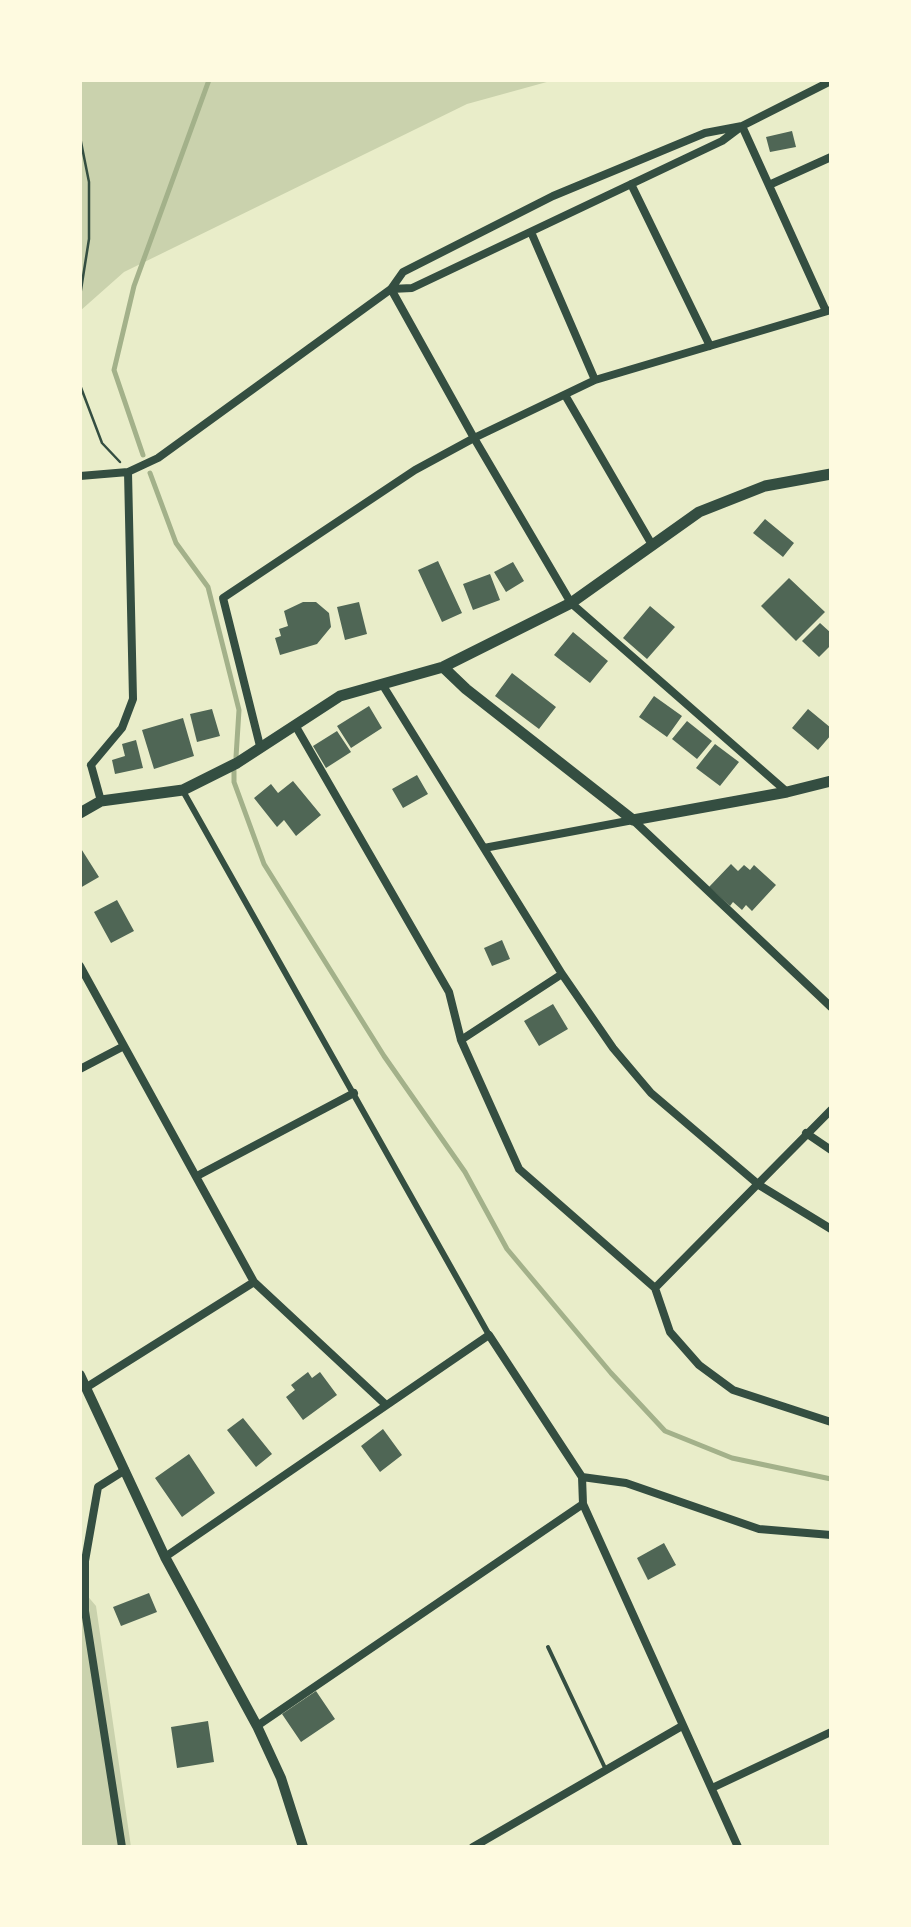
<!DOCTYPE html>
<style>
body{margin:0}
#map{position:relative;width:911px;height:1927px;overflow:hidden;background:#e9edc9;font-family:Commissioner,sans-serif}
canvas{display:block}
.frame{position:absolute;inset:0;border:82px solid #fefae0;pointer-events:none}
</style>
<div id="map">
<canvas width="911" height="1927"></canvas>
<div class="frame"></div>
</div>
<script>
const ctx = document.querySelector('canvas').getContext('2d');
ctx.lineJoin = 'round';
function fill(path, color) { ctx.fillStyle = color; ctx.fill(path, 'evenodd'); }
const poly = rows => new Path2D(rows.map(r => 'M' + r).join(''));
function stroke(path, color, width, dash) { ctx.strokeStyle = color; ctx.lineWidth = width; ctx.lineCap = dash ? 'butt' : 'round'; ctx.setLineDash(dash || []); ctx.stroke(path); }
const green = poly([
 [80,80,554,80,467,104,124,272,80,311],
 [80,1587,96,1606,131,1847,80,1847]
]);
const stream = poly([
 [143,455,114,370,134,286,209,80],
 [150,473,176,543,208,587,239,710,236,757],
 [234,771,234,782,264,864,384,1056,465,1172,507,1249,611,1373,665,1431,732,1458,831,1479]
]);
const building = poly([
 [792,131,796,147,770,152,766,137],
 [765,519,794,543,783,557,753,533],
 [438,561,462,613,442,622,418,570],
 [513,562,524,581,506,592,494,572],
 [490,574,500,600,473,610,463,584],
 [789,578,825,612,796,641,761,606],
 [303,602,316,602,329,613,331,627,317,644,280,655,275,638,281,636,279,629,288,626,284,611],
 [359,602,367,634,345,640,337,607],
 [650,606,675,627,647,659,623,638],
 [820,623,831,633,831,645,819,657,802,641],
 [573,632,608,661,590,683,554,655],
 [512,673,556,707,539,729,495,696],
 [654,696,682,716,667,737,639,717],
 [369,706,382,728,351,748,337,726],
 [212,709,220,736,197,742,190,714],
 [808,709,831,728,831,735,818,750,792,728],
 [183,718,194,756,154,769,142,730],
 [687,721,712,741,697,759,672,739],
 [337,731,351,752,326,768,313,746],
 [136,740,143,768,115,774,112,760,125,756,122,744],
 [715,744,739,762,720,786,696,768],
 [417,775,428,794,403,808,392,789],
 [293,781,321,815,296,836,284,820,277,827,254,798,271,784,278,793],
 [80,847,99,877,80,888],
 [731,864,738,871,744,865,750,870,754,865,776,885,752,911,746,905,742,910,733,902,730,906,709,887],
 [117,900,134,931,111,943,94,912],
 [502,940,510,959,492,966,484,948],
 [553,1004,568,1029,539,1046,524,1021],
 [308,1372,312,1378,320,1372,337,1395,303,1420,286,1397,295,1390,291,1385],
 [243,1418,272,1454,256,1467,227,1430],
 [383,1429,402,1455,380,1472,361,1446],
 [189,1454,215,1493,182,1517,155,1478],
 [664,1543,676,1565,648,1580,637,1558],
 [149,1593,157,1612,121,1626,113,1607],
 [316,1691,335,1719,301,1742,282,1714],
 [208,1721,214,1762,177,1768,171,1727]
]);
const path = poly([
 [80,137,89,182,89,239,80,296],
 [80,385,102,443,120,462]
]);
const service = poly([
 [548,1647,606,1770]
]);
const pedestrian = poly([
 [183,791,489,1335]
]);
const minor = poly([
 [742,126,826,311],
 [631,184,710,346],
 [769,185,831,157],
 [531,232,595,380],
 [391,289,474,438,571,603,787,792],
 [391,289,412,288,722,141,742,126,831,81],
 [565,395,651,543],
 [80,476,128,472,158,458,391,289,403,272,553,196,705,133,742,126],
 [382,684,562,974,613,1048,651,1093,759,1185,831,1229],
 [295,725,449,992,461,1040,519,1169,655,1288,670,1332,699,1365,733,1390,831,1422],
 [260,746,223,598,415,470,474,438,595,380,831,310],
 [91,765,122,728,133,699,128,472],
 [91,765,101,801],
 [484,848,633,820,831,1007],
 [80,966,254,1282,385,1404],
 [461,1040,562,974],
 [80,1069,124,1046],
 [806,1133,831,1150],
 [197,1176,354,1093],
 [655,1288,831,1110],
 [87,1387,254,1282],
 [582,1477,626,1483,759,1529,831,1535],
 [165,1557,489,1335,582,1477,583,1504,738,1847],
 [257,1726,583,1504],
 [712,1788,831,1732],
 [122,1847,85,1611,85,1561,98,1487,125,1470],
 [473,1847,682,1726]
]);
const tertiary = poly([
 [80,1375,165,1557,257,1726,281,1778,303,1847]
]);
const secondary = poly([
 [443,667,466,689,633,820,787,792,831,781],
 [80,813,101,801,183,790,237,763,340,696,443,667,571,603,699,512,765,486,831,474]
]);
fill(green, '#cad2ad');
stroke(stream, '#a3b18a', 5);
fill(building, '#4f6655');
stroke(path, '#344e41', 2.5);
stroke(service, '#344e41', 4);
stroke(pedestrian, '#344e41', 6);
stroke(minor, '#344e41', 8);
stroke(tertiary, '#344e41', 10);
stroke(secondary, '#344e41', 11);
</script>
